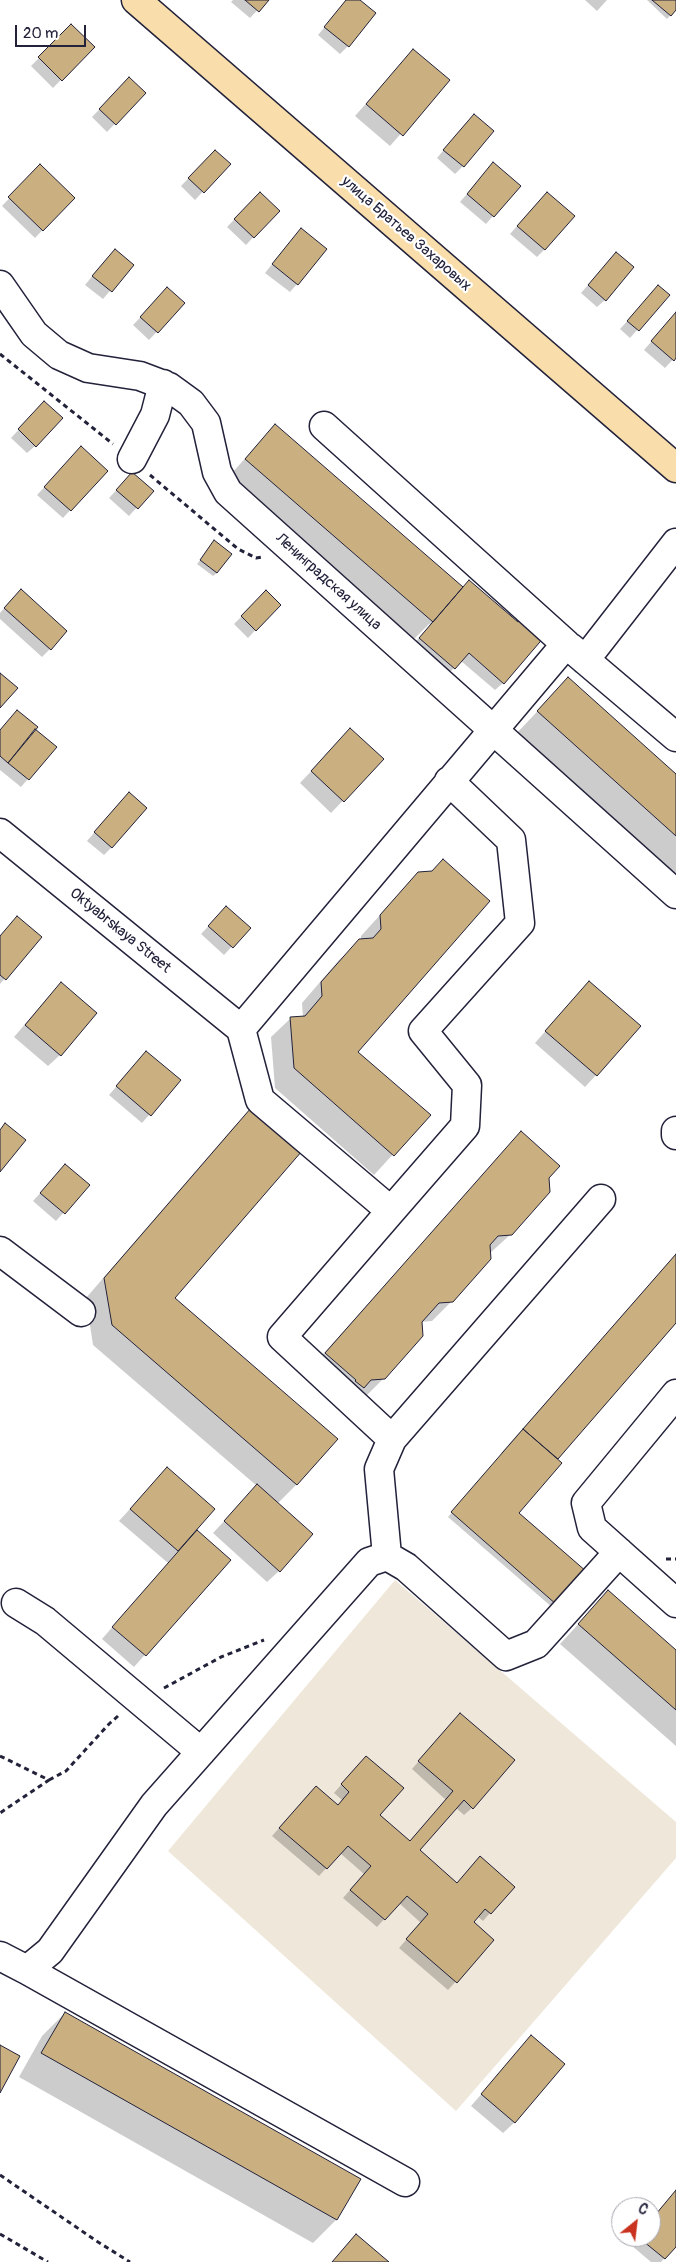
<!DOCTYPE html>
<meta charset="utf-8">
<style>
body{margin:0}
#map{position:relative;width:676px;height:2262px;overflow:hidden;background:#fff;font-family:Pangolin,sans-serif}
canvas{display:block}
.north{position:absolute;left:611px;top:2197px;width:50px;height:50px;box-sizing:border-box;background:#fff;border:1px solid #a7a7b1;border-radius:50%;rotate:29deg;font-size:14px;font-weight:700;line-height:20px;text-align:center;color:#22223b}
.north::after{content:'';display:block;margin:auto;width:18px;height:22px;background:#c8321e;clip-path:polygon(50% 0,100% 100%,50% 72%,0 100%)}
.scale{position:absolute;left:15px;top:25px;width:71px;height:22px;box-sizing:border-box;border:2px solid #22223b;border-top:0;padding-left:6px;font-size:15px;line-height:18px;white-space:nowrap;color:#22223b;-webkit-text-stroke:4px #fff;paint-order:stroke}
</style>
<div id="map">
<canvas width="676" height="2262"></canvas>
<div class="north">С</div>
<div class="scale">20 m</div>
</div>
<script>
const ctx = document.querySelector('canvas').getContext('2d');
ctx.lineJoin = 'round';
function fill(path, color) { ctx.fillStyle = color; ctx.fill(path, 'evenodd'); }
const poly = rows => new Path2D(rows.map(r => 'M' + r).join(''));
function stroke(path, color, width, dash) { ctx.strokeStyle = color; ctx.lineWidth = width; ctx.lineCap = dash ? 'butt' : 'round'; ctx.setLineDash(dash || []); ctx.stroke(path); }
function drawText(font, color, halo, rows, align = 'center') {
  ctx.font = font + ' Pangolin,sans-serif'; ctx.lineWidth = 4.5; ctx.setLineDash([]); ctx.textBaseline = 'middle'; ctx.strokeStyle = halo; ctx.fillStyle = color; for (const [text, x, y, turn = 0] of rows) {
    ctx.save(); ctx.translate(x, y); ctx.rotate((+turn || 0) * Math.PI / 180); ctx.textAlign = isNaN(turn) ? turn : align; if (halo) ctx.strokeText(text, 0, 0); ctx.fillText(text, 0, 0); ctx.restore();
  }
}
const built = poly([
 [395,1580,676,1822,676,1858,456,2111,168,1851]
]);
const shadow = poly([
 [233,0,267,0,250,18,231,2],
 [347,0,358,0,348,46,340,54,318,35],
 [585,0,607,0,597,11],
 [647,0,676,0,676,9,667,19],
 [71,26,93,47,53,88,31,66],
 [413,50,448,80,390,146,355,116],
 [129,79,144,93,107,132,92,117],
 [466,123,463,166,455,174,437,158],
 [207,159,229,164,195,200,181,186],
 [40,166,73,198,35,238,2,206],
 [486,172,519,186,486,224,460,202],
 [260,193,278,211,246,245,227,227],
 [539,201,545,249,537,257,510,234],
 [293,238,297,284,290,292,265,273],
 [107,258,132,265,103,299,85,285],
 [609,261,605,300,597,307,581,293],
 [651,295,668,295,630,338,620,329],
 [160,297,184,303,149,340,133,325],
 [676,313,676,356,665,368,644,350],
 [37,410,35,446,27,453,11,438],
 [275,425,463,588,503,683,495,690,461,661,446,676,412,646,430,625,429,624,409,644,223,483],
 [74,456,106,471,63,518,37,495],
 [125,481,152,491,129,516,109,498],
 [211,546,217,573,213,576,197,564],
 [266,592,279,605,248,638,234,624],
 [13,598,50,649,42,657,0,619,0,613],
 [568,679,676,776,676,880,515,735],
 [17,711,34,730,55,747,21,787,0,770,0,730],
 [339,742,382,760,331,813,300,783],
 [121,801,112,847,104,855,87,841],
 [418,873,356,1052,429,1115,374,1175,275,1088,271,1037,291,1018,303,1017,302,1003,339,960,361,940,361,936],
 [219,915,249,928,224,955,201,934],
 [0,937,40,937,0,984],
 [578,994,596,1075,585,1087,535,1043],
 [50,995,60,1055,48,1066,14,1037],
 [139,1060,179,1081,142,1123,109,1095],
 [251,1109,173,1298,297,1484,277,1504,279,1571,267,1582,213,1533,257,1486,93,1345,86,1298,232,1129],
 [521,1133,548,1177,511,1234,489,1254,452,1301,432,1321,420,1322,384,1378,364,1398,306,1373],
 [58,1173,88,1185,56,1221,33,1201],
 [676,1254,676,1321,556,1459,517,1513,585,1572,553,1608,448,1517,503,1454,501,1453],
 [167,1468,195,1530,229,1560,134,1667,102,1639,168,1563,119,1521],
 [608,1592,676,1651,676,1746,560,1644],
 [452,1722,472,1808,464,1815,456,1808,418,1851,490,1913,483,1921,477,1916,472,1922,493,1940,448,1990,399,1948,421,1923,399,1903,377,1927,343,1898,364,1874,340,1853,319,1876,272,1836,308,1795,337,1806,342,1800,334,1793,358,1765,379,1815,409,1842,446,1800,412,1769],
 [65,2013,359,2180,336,2220,313,2243,19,2077,42,2036],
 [531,2037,515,2122,503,2133,471,2106],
 [676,2191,676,2245,661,2262,651,2262,631,2245,637,2237,651,2237,651,2220]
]);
const building = poly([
 [245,0,269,0,259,12,245,0],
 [346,0,360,0,376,13,349,47,324,27,346,0],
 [652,0,676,0,676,10,671,16,652,0],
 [71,24,95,47,62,81,38,57,71,24],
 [413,49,450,80,403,136,366,104,413,49],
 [129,77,146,93,116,125,99,109,129,77],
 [474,114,494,131,464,167,443,150,474,114],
 [215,150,231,164,204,193,188,178,215,150],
 [493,162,521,186,494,217,467,194,493,162],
 [40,164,75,198,43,231,8,197,40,164],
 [260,192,280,211,254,238,234,219,260,192],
 [547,192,575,216,545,250,517,226,547,192],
 [301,228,327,249,298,285,272,264,301,228],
 [115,249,134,265,112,292,92,276,115,249],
 [616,252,634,267,606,301,588,285,616,252],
 [658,285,670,295,639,331,627,321,658,285],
 [167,287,185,303,158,333,140,317,167,287],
 [676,312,676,358,674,361,651,341,676,312],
 [44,401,63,418,36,447,18,429,44,401],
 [275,424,463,587,433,622,245,459,275,424],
 [81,446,108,471,71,511,44,487,81,446],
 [132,472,154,491,138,509,116,490,132,472],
 [214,540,232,554,217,573,200,560,214,540],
 [469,580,518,622,523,617,545,636,504,684,469,653,455,669,419,638,469,580],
 [21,589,67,631,51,650,4,608,21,589],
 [266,590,281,605,256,631,241,616,266,590],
 [0,673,18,688,0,708,0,673],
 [568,677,676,774,676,836,537,711,568,677],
 [17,710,38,727,8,763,0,756,0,730,17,710],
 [350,728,384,759,344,802,311,771,350,728],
 [35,729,57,747,29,780,8,763,35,729],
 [129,792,147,808,112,848,94,832,129,792],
 [443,859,490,901,358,1052,431,1115,394,1156,294,1068,290,1017,305,1016,322,996,321,982,359,939,373,938,381,929,380,915,418,872,432,871,443,859],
 [226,906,251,928,233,948,208,926,226,906],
 [17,916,42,937,6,980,0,975,0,936,17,916],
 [589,981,641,1026,597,1076,545,1031,589,981],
 [61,982,97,1013,61,1056,25,1025,61,982],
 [146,1051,181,1080,151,1116,116,1086,146,1051],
 [251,1108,302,1151,175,1298,338,1439,297,1485,112,1325,104,1278,251,1108],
 [5,1123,26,1140,0,1172,0,1130,5,1123],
 [521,1131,560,1166,549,1178,550,1192,512,1235,498,1236,490,1245,491,1259,453,1302,439,1303,422,1322,423,1336,385,1379,371,1380,364,1388,355,1381,356,1380,325,1353,521,1131],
 [65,1164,90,1185,65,1214,40,1193,65,1164],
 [676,1254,676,1323,558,1459,523,1429,676,1254],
 [523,1429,562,1463,519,1513,587,1572,557,1605,451,1512,523,1429],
 [167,1467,215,1509,178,1551,130,1509,167,1467],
 [257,1484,313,1534,280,1572,224,1521,257,1484],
 [197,1530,231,1560,146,1656,112,1627,197,1530],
 [608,1590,676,1650,676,1710,578,1624,608,1590],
 [460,1713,515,1760,473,1809,464,1800,420,1850,457,1883,480,1856,515,1887,491,1914,485,1909,474,1922,494,1940,457,1983,406,1939,428,1914,407,1896,385,1920,350,1890,371,1866,348,1846,327,1869,279,1828,316,1786,338,1805,349,1792,341,1784,366,1756,404,1788,380,1815,410,1841,453,1791,418,1761,460,1713],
 [65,2012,361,2179,337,2220,41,2053,65,2012],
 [531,2035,565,2064,515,2123,481,2094,531,2035],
 [0,2045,20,2056,0,2093,0,2045],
 [676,2190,676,2247,665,2259,638,2237,651,2237,651,2220,676,2190],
 [356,2234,389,2262,332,2262,356,2234]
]);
const path = poly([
 [0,354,113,444],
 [150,475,238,549,256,558,262,557],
 [666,1559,676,1559],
 [164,1688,221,1657,264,1640],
 [0,1756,49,1780,0,1813],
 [49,1780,66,1771,109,1724,118,1716],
 [0,2175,98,2242,130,2262],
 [0,2234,48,2262]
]);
const minor = poly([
 [0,285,34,334,59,355,88,368,140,376,169,387,191,403,206,423,217,472,228,492,676,894],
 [132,459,155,415,163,384],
 [571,648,676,737],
 [585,660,676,543],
 [0,833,241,1029],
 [241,1029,566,644,324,426],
 [241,1029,260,1100,391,1211,465,1126,467,1085,423,1031,520,923,511,840,449,781],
 [676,1131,676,1135],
 [391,1211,282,1337,392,1439,601,1199],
 [0,1251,81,1312],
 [676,1394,586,1503,592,1528,676,1603],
 [387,1556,379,1469,392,1439],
 [16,1603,45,1621,201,1752],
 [0,1956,27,1970,50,1951,154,1805,369,1562,387,1556,406,1567,506,1656,536,1644,619,1552],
 [27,1970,405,2182]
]);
const major = poly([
 [136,0,676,468]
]);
const streetNames = [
 ["улица Братьев Захаровых",406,234,41],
 ["Ленинградская улица",328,582,42],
 ["Oktyabrskaya Street",120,931,39]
];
fill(built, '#efe7d9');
fill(shadow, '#0003');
fill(building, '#caaf80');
stroke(building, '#22223b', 1);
stroke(minor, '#22223b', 31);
stroke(major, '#22223b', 31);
stroke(path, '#22223b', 3, [5, 4]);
stroke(minor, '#fff', 28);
stroke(major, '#f9deab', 28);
drawText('15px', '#22223b', '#fff', streetNames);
</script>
